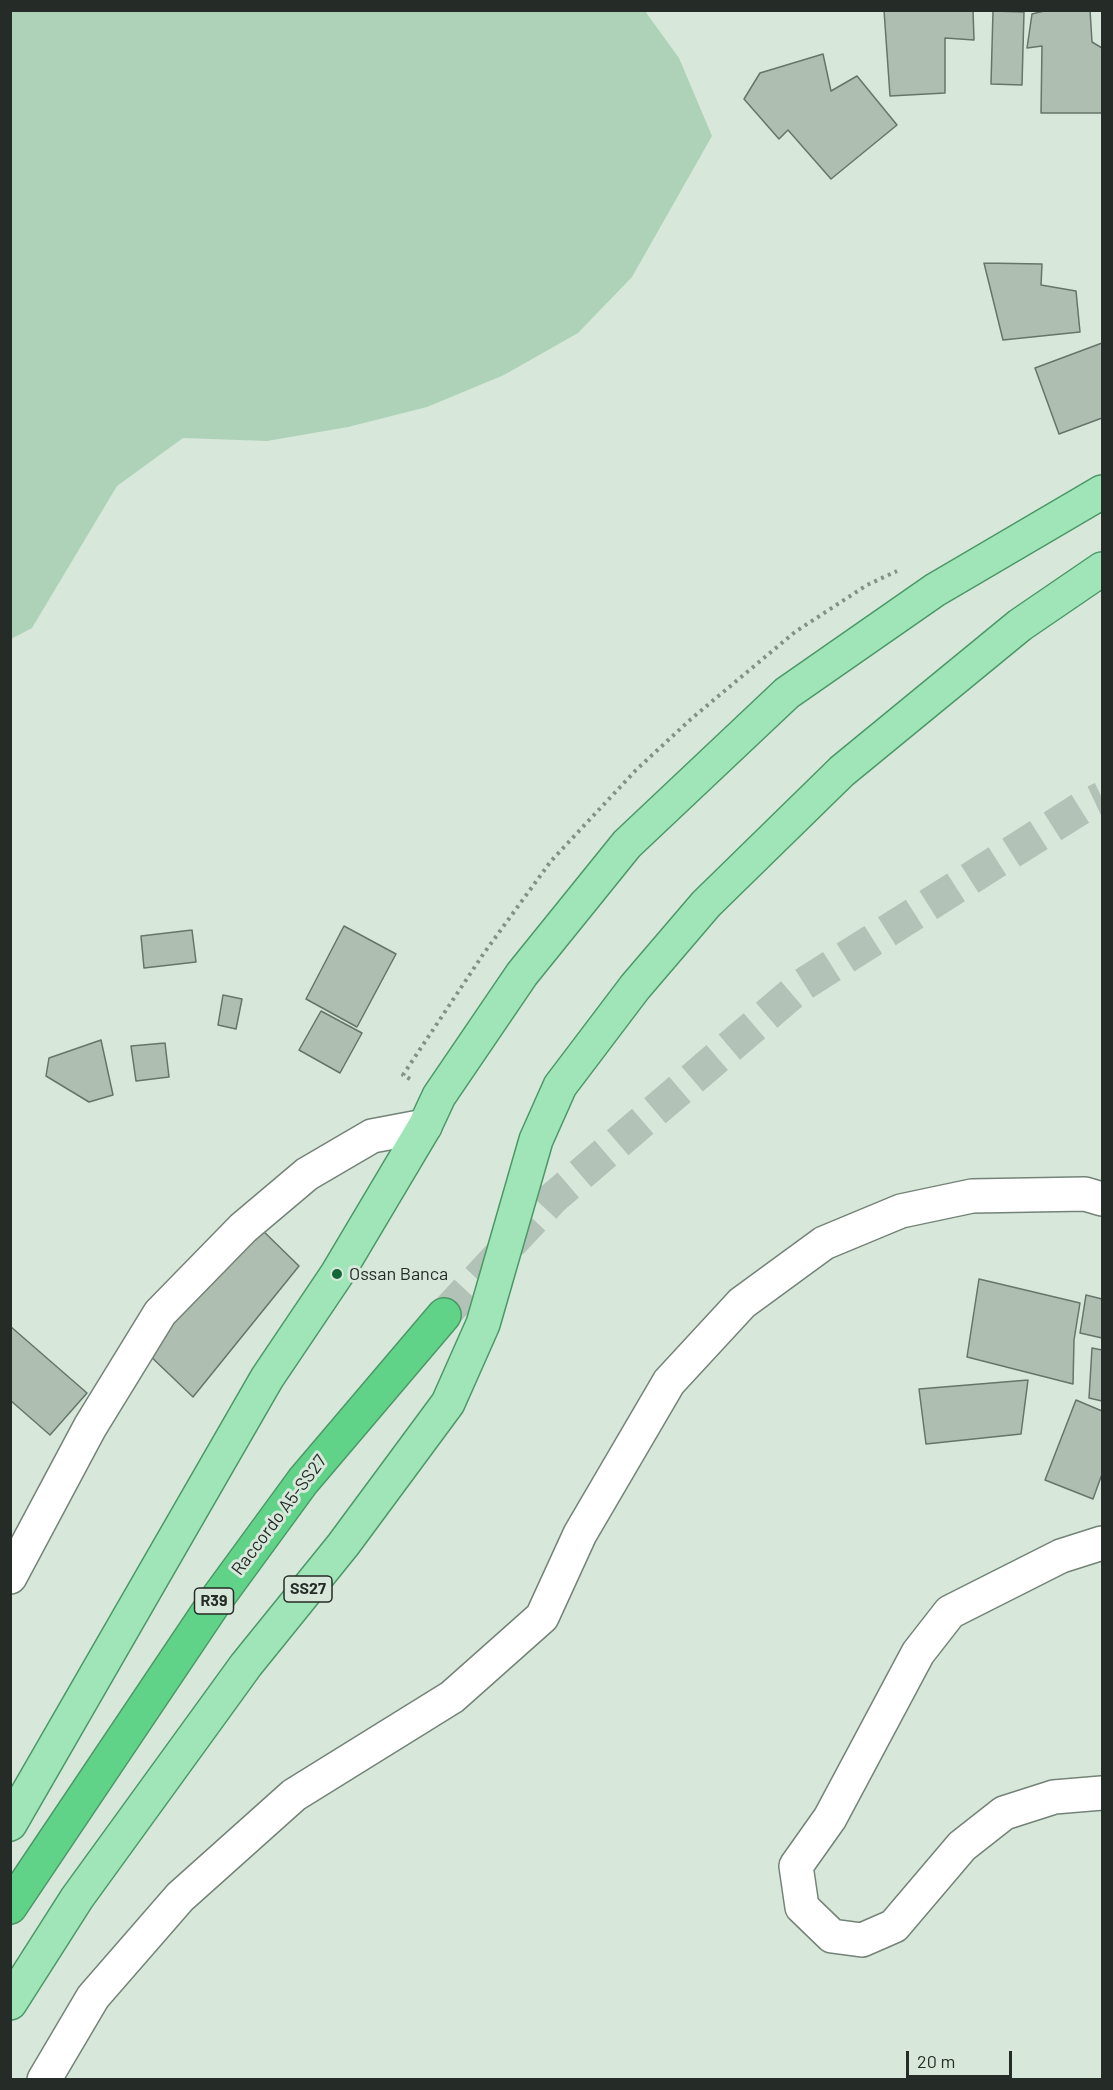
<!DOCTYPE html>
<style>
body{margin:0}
#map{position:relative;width:1113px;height:2090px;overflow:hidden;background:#d7e8db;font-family:Barlow,sans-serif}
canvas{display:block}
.frame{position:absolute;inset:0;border:12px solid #252b26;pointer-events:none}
.scale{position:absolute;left:906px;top:2051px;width:106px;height:27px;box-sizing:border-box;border:3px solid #252b26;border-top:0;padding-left:8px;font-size:18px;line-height:21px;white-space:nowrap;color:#252b26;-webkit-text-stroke:4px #d7e8db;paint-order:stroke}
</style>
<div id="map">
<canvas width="1113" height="2090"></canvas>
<div class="frame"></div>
<div class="scale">20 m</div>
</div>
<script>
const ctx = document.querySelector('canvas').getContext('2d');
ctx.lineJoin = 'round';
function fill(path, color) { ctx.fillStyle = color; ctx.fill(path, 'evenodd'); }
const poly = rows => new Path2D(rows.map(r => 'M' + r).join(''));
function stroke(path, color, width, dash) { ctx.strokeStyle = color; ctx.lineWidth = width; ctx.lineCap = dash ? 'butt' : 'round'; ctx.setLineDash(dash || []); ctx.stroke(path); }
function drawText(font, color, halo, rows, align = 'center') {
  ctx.font = font + ' Barlow,sans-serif'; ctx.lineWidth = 6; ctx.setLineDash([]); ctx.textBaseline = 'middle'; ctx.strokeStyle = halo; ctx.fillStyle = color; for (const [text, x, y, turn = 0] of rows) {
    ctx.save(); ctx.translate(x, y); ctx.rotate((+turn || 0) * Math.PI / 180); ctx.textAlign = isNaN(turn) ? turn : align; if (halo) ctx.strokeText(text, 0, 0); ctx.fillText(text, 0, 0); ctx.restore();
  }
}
const green = poly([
 [11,10,645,11,679,58,712,136,632,277,578,333,504,375,427,407,348,427,267,441,183,438,117,486,32,628,11,639]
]);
const building = poly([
 [884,10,973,10,974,40,945,38,945,93,890,96,884,10],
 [1048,10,1090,10,1092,42,1102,48,1102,113,1041,113,1042,46,1027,48,1032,14,1048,10],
 [993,11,1024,12,1022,85,991,84,993,11],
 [823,54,831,91,857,76,897,125,831,179,788,130,779,139,744,99,760,73,823,54],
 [984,263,1042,264,1041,285,1076,291,1080,332,1003,340,984,263],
 [1102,343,1102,418,1059,434,1035,368,1102,343],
 [344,926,396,954,357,1027,306,999,344,926],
 [192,930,196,962,144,968,141,936,192,930],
 [223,995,242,999,236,1029,218,1025,223,995],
 [321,1011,362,1033,340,1073,299,1050,321,1011],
 [101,1040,113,1095,89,1102,46,1076,49,1058,101,1040],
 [165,1043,169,1077,136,1081,131,1046,165,1043],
 [257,1225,299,1266,193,1397,145,1351,257,1225],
 [979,1279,1080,1303,1074,1340,1073,1384,967,1357,979,1279],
 [1086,1295,1102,1299,1102,1338,1080,1333,1086,1295],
 [10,1326,87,1393,50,1435,10,1400,10,1326],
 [1092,1348,1102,1350,1102,1401,1089,1398,1092,1348],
 [1028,1380,1021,1434,926,1444,919,1389,1028,1380],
 [1076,1400,1102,1411,1102,1474,1093,1499,1045,1480,1076,1400]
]);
const highwayTunnel = poly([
 [444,1315,553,1198,802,985,1083,807,1102,798]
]);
const path = poly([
 [410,1079,403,1075,484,953,551,861,636,770,691,719,795,632,867,585,897,571]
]);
const minor = poly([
 [1102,1543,1061,1556,950,1612,918,1653,830,1818,796,1866,802,1907,832,1936,862,1940,894,1926,962,1846,1004,1813,1054,1797,1102,1793],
 [10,1577,90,1427,160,1313,243,1228,307,1174,372,1136,425,1126],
 [44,2080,93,1997,180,1897,294,1795,452,1697,542,1617,580,1534,669,1382,742,1303,824,1243,901,1211,972,1196,1085,1194,1102,1199]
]);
const major = poly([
 [10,1824,267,1378,337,1274,425,1126,439,1096,522,974,627,844,787,693,935,590,1102,492],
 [10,2003,77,1898,246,1665,343,1545,448,1403,483,1324,536,1140,560,1086,635,987,706,904,842,771,1020,625,1102,569]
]);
const highway = poly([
 [10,1907,216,1600,303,1481,444,1315]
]);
const markers = [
 [337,1274,6,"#136738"]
];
const shields = [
 [308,1589,48],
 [214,1601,39]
];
const shieldNames = [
 ["SS27",308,1589],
 ["R39",214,1601]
];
const poiNames = [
 ["Ossan Banca",349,1274]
];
const streetNames = [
 ["Raccordo A5-SS27",279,1515,-53]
];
fill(green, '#aed2b7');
fill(building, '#aebfb2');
stroke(building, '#66756a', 1.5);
stroke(highwayTunnel, '#b3c2b7', 33, [33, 16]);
stroke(minor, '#738377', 36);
stroke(major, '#4b9866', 36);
stroke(highway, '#4b9866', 36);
stroke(path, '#859188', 4, [3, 4.5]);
stroke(minor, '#fff', 33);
stroke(major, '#a0e5b8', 33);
stroke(highway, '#60d389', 33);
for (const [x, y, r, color] of markers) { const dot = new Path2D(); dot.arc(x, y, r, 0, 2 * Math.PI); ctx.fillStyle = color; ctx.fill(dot); stroke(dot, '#d7e8db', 2); }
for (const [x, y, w] of shields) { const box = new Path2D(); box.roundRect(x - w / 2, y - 13, w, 26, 4.5); ctx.fillStyle = '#d7e8db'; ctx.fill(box); stroke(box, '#252b26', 1.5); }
drawText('bold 16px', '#252b26', null, shieldNames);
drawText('18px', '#252b26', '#d7e8db', poiNames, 'left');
drawText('18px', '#252b26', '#d7e8db', streetNames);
</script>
